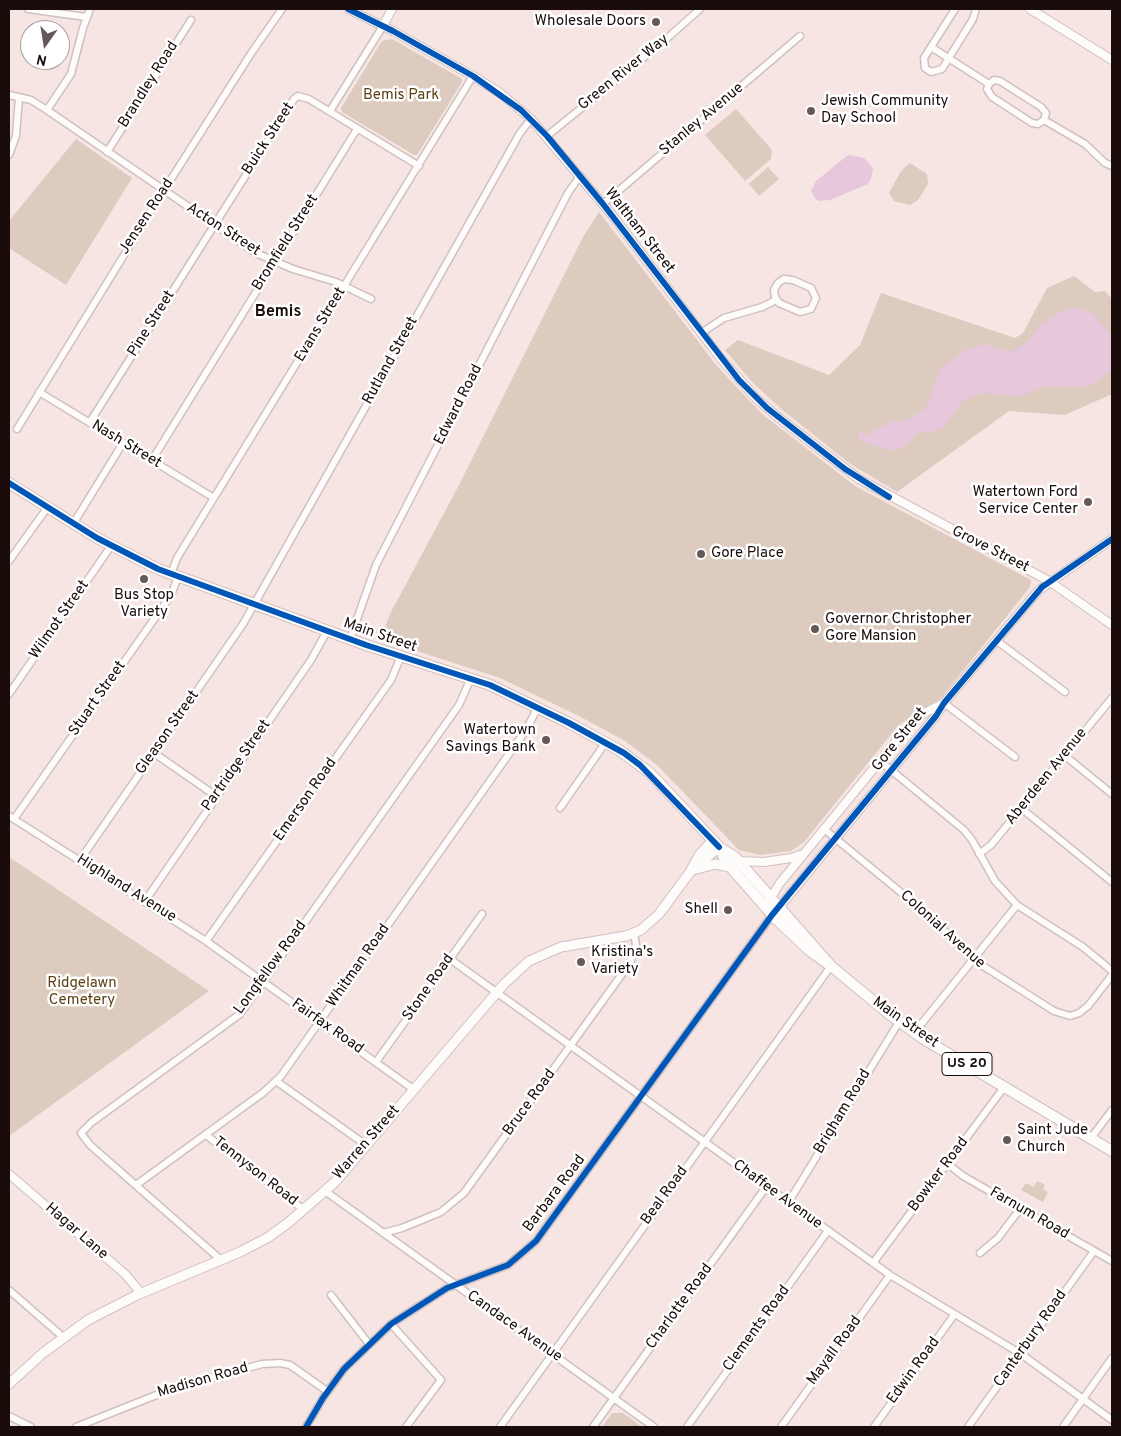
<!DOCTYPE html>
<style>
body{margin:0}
#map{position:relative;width:1121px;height:1436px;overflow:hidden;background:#f7e5e3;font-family:Overpass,sans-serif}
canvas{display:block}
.frame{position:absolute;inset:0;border:10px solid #190c0b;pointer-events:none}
.north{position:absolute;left:20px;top:20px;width:50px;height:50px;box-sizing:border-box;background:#fff;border:1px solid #a39e9d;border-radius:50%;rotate:193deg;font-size:14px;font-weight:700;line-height:20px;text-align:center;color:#190c0b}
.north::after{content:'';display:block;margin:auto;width:18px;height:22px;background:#675857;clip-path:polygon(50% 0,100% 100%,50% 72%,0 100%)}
</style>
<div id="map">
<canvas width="1121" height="1436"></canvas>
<div class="frame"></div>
<div class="north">N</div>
</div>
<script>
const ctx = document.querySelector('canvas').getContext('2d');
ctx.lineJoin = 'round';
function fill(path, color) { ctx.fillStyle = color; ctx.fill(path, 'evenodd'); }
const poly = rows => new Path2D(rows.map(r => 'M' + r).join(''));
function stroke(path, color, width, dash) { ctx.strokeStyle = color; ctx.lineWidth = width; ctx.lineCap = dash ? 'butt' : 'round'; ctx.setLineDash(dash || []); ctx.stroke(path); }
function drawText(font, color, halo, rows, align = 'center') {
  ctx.font = font + ' Overpass,sans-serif'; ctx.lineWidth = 5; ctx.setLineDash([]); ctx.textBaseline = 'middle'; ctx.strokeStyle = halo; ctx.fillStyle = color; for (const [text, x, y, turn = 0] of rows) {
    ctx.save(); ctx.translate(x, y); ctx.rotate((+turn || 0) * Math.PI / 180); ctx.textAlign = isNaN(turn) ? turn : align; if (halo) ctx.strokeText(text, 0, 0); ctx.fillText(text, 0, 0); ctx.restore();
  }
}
const green = poly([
 [392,39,462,79,462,82,417,155,414,155,342,112,341,108,382,41],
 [736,109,772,150,771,159,745,181,705,135],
 [76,139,132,178,66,285,9,248,9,221],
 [910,163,927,174,928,184,918,200,910,205,894,201,889,193,901,171],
 [768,167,779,179,759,196,749,184],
 [599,212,716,365,762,414,855,486,1031,580,1030,587,941,698,911,716,897,727,804,842,791,851,760,855,739,850,657,765,625,741,579,716,500,678,380,639,391,612,457,489,583,237],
 [1074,276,1095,292,1105,291,1112,299,1112,394,1065,415,1009,411,897,492,849,463,785,412,754,384,725,350,738,340,829,375,860,345,881,293,1015,338,1023,333,1047,288],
 [9,857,209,991,9,1136],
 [1037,1181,1045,1185,1043,1189,1048,1192,1043,1202,1021,1190,1026,1183,1034,1187],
 [612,1413,623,1413,642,1427,602,1427]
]);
const water = poly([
 [848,155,864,158,873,168,871,179,868,184,830,200,819,201,815,198,811,191,816,181],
 [1074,307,1092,313,1112,335,1112,369,1097,382,1085,387,1043,387,1021,396,989,393,971,396,962,402,943,427,935,431,918,433,908,444,896,450,887,450,859,440,858,432,867,435,888,423,905,421,925,409,942,367,966,349,986,344,1005,351,1014,351,1028,341,1041,324,1066,309]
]);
const minor = poly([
 [28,9,86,17],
 [955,9,924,58,925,68,931,72,942,69,973,19,976,9],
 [931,47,989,84],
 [994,80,1000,81,1041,107,1046,113,1044,120,1038,124,1032,123,992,97,987,89,989,84,994,80],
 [9,95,31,100,47,110,256,253,293,269,336,282,371,299],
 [47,110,71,74,83,28,90,9],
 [330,111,383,26],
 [1044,120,1085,144,1105,163,1112,166],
 [547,136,664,41,700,9],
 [107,152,191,20],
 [9,155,16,136,19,97],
 [603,204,800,36],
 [784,279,793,280,811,288,816,298,811,309,800,312,779,303,775,297,774,290,778,283,784,279],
 [701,333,724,318,762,307,776,300],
 [39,392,214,498],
 [90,422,294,99,298,96,309,99,419,166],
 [17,429,161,195,252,52,282,9],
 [152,460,357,129],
 [73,524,123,443],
 [9,561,47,508],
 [171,574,177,558,473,76],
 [350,639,376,565,568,193,580,176],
 [997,641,1065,692],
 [9,694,111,546],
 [944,703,1015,757],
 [154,753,216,796],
 [1064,755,1112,794],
 [880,761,964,830,972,840,995,881,1017,905,1083,947,1112,971],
 [560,808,606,742],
 [1021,808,1112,882],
 [9,816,206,941,413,1089],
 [14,819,171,595,178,577],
 [824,829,932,918,972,959,1054,1011,1070,1016,1079,1013,1088,1006,1112,975],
 [979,854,991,845,1112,698],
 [80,860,243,624,520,133,531,119],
 [145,901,311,660,327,631],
 [206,941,391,680,401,656],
 [450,959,890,1275,1021,1354,1112,1420],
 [914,1033,1017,905],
 [376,1062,482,914],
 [276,1081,366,1145],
 [206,1135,304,1210],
 [1091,1138,1112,1110],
 [948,1164,963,1176,1112,1261],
 [136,1185,264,1092,281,1076,526,730,538,707],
 [325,1191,654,1427],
 [788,1203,899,1022],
 [383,1233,402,1228,441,1212,464,1193,630,963,636,945,634,933],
 [980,1253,998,1238,1020,1209],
 [221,1260,90,1145,81,1133,92,1122,240,1014,459,705,471,678],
 [873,1263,1005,1086],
 [9,1290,63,1337],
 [331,1295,369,1344],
 [391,1324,441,1380,406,1427],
 [9,1416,31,1427],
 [76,1427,174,1388,262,1364,280,1363,290,1365,327,1391],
 [306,1427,323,1398,344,1369,391,1324,447,1288,508,1265,536,1241,772,915],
 [500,1427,831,966],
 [593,1427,766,1187],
 [687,1427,827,1232],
 [781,1427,890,1275],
 [874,1427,954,1315],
 [968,1427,1094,1251],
 [1063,1427,1112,1358]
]);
const tertiary = poly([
 [348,9,393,31,473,76,500,93,531,119,612,215,722,360,757,399,779,418,859,479,1049,581,1112,625],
 [1030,9,1112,60],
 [383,26,392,9],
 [738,861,764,862,791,858,803,854],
 [777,910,936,716,944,703,1039,590,1112,539],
 [772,914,770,899,780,883,910,724,924,713,944,703],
 [9,1174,125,1274,141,1293]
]);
const secondary = poly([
 [697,869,715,864,730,867],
 [691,870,700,854,713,840],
 [9,1384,43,1353,88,1320,137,1295,240,1252,267,1238,288,1223,335,1182,504,984,529,961,561,947,626,936,641,930,659,914,690,872,719,847]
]);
const primary = poly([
 [9,483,97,538,158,569,366,645,490,685,569,723,619,750,650,773,719,847,735,857,831,966],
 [719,847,726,862,775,918,810,951,831,966,889,1014,922,1038,1112,1151]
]);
const cycleway = poly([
 [348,9,393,31,473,76,521,110,547,136,603,204,739,380,767,408,845,469,889,497],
 [9,483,97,538,158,569,366,645,490,685,569,723,624,753,640,765,719,847],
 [306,1427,323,1398,344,1369,391,1324,447,1288,508,1265,536,1241,772,915,936,716,944,703,1042,587,1112,539]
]);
const markers = [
 [656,22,5,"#675857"],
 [811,111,5,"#675857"],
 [1088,502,5,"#675857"],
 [701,554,5,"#675857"],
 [144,579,5,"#675857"],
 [815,629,5,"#675857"],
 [546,740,5,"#675857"],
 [728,910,5,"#675857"],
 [581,962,5,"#675857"],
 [1007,1140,5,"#675857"]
];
const shields = [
 [967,1064,50]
];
const shieldNames = [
 ["US 20",967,1064]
];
const poiNames = [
 ["Wholesale Doors",646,22,"right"],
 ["Jewish Community",821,102],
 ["Day School",821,119],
 ["Watertown Ford",1078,493,"right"],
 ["Service Center",1078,510,"right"],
 ["Gore Place",711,554],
 ["Bus Stop",144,596,"center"],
 ["Variety",144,613,"center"],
 ["Governor Christopher",825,620],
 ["Gore Mansion",825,637],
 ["Watertown",536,731,"right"],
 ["Savings Bank",536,748,"right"],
 ["Shell",718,910,"right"],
 ["Kristina's",591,953],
 ["Variety",591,970],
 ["Saint Jude",1017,1131],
 ["Church",1017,1148]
];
const streetNames = [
 ["Green River Way",624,73,-39],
 ["Brandley Road",149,85,-58],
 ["Stanley Avenue",702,120,-40],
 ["Buick Street",269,139,-57],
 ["Jensen Road",147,217,-57],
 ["Acton Street",223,230,33],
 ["Waltham Street",639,231,52],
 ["Bromfield Street",286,243,-58],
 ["Pine Street",152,324,-58],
 ["Evans Street",321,325,-59],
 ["Rutland Street",391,361,-61],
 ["Edward Road",459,405,-63],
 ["Nash Street",126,445,31],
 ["Grove Street",990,550,27],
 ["Wilmot Street",60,620,-55],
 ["Main Street",380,636,19],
 ["Stuart Street",98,699,-55],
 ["Gleason Street",168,733,-55],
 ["Gore Street",900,740,-51],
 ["Partridge Street",237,766,-55],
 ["Aberdeen Avenue",1047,777,-51],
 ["Emerson Road",306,800,-55],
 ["Highland Avenue",126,889,32],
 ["Colonial Avenue",942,930,42],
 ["Whitman Road",359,966,-55],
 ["Longfellow Road",271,968,-54],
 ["Stone Road",429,988,-55],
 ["Main Street",905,1023,35],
 ["Fairfax Road",327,1027,35],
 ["Bruce Road",530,1103,-54],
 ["Brigham Road",843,1112,-59],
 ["Warren Street",367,1143,-49],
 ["Tennyson Road",255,1172,38],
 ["Bowker Road",939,1175,-53],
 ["Barbara Road",555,1194,-53],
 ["Chaffee Avenue",777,1195,36],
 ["Beal Road",665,1196,-54],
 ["Farnum Road",1029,1214,30],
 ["Hagar Lane",76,1232,41],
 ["Charlotte Road",680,1307,-54],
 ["Candace Avenue",514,1327,35],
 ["Clements Road",757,1329,-54],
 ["Canterbury Road",1031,1339,-55],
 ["Mayall Road",835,1351,-54],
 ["Edwin Road",914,1371,-54],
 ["Madison Road",203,1381,-16]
];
const parkNames = [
 ["Bemis Park",401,96],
 ["Ridgelawn",82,984],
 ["Cemetery",82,1001]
];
const neighbourhoodNames = [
 ["Bemis",278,313]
];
fill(green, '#dccbbe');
fill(water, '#e6c7db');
stroke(minor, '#d0c0bf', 9);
stroke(tertiary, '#d0c0bf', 10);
stroke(secondary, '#d0c0bf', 11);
stroke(primary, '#d0c0bf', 12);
stroke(minor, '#fefbfb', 6);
stroke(tertiary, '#fefbfb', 8);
stroke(secondary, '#fefbfb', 9);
stroke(primary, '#fefbfb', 10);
stroke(cycleway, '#0057b8', 6);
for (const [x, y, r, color] of markers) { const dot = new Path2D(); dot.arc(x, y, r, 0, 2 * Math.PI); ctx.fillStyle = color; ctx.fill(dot); stroke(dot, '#fff', 2); }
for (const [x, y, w] of shields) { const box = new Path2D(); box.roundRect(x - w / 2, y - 11.5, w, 23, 4); ctx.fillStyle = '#fff'; ctx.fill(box); stroke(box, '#190c0b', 1); }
drawText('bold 14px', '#190c0b', null, shieldNames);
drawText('15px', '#190c0b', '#fff', poiNames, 'left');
drawText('15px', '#190c0b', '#fff', streetNames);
drawText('15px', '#5d4115', '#fff', parkNames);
drawText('bold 16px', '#190c0b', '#fff', neighbourhoodNames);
</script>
